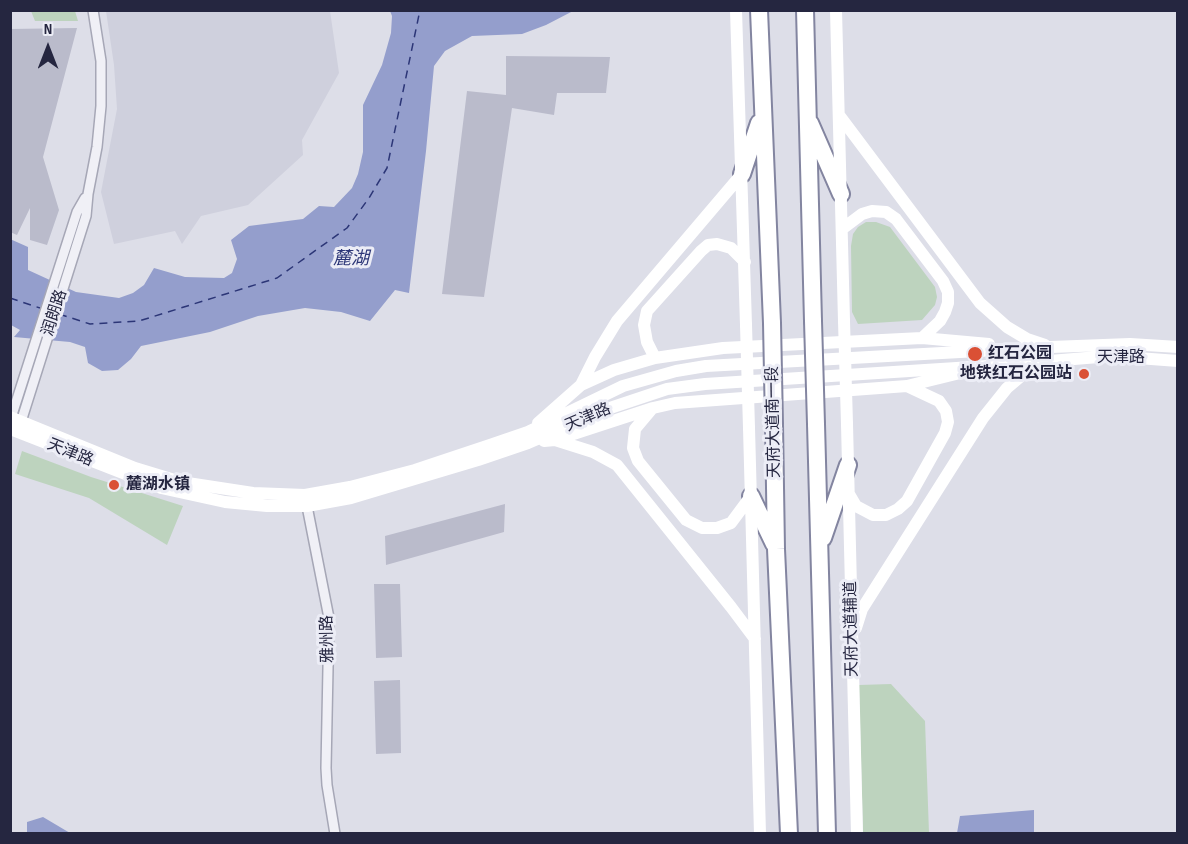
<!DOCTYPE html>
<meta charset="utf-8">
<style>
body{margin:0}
#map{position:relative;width:1188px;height:844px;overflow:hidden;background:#dddee8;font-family:"Sofia Sans Condensed",sans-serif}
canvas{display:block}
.frame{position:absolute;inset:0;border:12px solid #252640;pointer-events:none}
.north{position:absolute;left:18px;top:18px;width:60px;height:60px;-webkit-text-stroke:4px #ecedf6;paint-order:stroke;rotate:0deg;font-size:16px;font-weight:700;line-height:24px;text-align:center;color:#252640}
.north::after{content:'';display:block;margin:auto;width:21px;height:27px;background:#252640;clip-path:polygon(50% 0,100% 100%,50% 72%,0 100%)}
</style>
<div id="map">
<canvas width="1188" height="844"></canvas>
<div class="frame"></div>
<div class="north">N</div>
</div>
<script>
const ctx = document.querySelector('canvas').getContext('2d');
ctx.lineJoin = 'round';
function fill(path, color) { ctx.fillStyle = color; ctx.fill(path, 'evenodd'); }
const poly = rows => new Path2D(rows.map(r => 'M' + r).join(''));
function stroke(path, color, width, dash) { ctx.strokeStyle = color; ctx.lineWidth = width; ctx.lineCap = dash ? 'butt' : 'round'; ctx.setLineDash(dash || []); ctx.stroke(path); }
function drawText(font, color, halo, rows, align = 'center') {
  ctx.font = font + ' "Sofia Sans Condensed","Noto Sans SC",sans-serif'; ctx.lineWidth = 6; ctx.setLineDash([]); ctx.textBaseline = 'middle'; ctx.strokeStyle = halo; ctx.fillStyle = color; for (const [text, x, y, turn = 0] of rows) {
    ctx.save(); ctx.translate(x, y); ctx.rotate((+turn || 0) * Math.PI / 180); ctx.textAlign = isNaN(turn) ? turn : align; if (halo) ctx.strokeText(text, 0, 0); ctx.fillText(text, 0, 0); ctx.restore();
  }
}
const built = poly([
 [106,11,330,11,339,73,302,140,303,155,248,205,201,216,182,244,175,231,114,244,101,192,117,109,114,65]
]);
const green = poly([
 [31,11,75,11,78,21,35,21],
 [866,222,876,222,890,227,935,287,937,297,935,305,922,320,858,324,852,312,851,246,853,234,858,227],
 [22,451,91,477,183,506,167,545,89,498,15,474],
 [891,684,925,721,929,833,863,833,859,685]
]);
const water = poly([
 [390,11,573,11,546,25,522,34,472,36,445,51,434,66,426,151,409,293,395,290,370,321,341,312,305,308,258,316,210,332,141,346,131,359,118,370,102,371,88,363,85,347,70,342,14,337,20,330,11,325,10,239,28,247,28,270,76,292,119,298,133,293,144,285,154,268,185,277,224,278,232,273,237,259,231,240,249,226,303,219,319,206,334,207,352,188,358,174,363,152,363,105,382,65,391,33,392,16],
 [1034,810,1034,833,957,833,960,816],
 [43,817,70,833,27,833,27,822]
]);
const ferry = poly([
 [10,298,43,309],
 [59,314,90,324,139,321,277,278,347,228,369,198,387,168,420,10]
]);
const building = poly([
 [77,28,43,157,59,210,47,245,30,240,30,208,17,235,10,232,10,29],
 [506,56,610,57,606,93,557,93,554,115,512,108,484,297,442,294,467,91,506,95],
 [505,504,504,532,386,565,385,536],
 [374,584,400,584,402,657,376,658],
 [400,680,401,753,376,754,374,681]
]);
const street = poly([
 [10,421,77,212,85,198],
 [20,425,86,216,88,194,97,147,101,106,101,61,93,10],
 [306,501,329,618,326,768,327,785,335,834]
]);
const secondary = poly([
 [736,10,746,325],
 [836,10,844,321],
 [839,115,980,303,1007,327,1027,339,1045,345],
 [842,229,862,214,872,211,886,212,896,219,943,281,948,292,948,303,945,312,940,321,922,338],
 [655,358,647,342,644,325,647,311,701,251,708,245,717,244,731,248,745,262],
 [581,385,595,357,617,321,742,174],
 [651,410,635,429,633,448,638,461,686,520,702,528,717,528,731,523,751,496],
 [10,417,135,468,181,482,253,493,305,495,350,487,415,470,490,445,528,432,623,386,676,371,706,366,1051,347,1130,344,1178,347],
 [538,423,581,385,614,370,655,358,723,348,922,338,989,344],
 [847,424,857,834],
 [749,428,760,834],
 [10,429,161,488,225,502,267,506,307,506,351,498,478,460,528,443,604,410,667,389,705,384,988,366,1111,356,1178,361],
 [555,440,593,452,617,465,731,607,755,639],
 [544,441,555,440,653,408,675,403,907,386,960,373],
 [849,494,856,506,873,515,886,515,898,509,907,501,945,433,948,422,946,411,939,401,907,386],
 [856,628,862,609,983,418,1007,388,1026,372,1042,365]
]);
const highway = poly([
 [759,10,772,323],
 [805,10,813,321],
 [810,123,841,194],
 [742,174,759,123],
 [816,424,827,834],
 [774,425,776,549,789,834],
 [751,496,774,544],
 [823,538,848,465]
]);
const secondaryBridge = poly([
 [844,321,847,424],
 [746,325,749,428]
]);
const highwayBridge = poly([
 [813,321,816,424],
 [772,323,774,425]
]);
const markers = [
 [975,354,8,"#da5035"],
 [1084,374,6,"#da5035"],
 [114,485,6,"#da5035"]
];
const streetNames = [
 ["润朗路",55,313,-72],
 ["天津路",1121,358],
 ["天津路",588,418,-23],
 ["天府大道南一段",774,422,-91],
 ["天津路",70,453,22],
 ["天府大道辅道",852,629,-91],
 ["雅州路",328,639,-91]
];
const poiNames = [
 ["红石公园",988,354],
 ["地铁红石公园站",1072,374,"right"],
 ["麓湖水镇",126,485]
];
const waterNames = [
 ["麓湖",351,259]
];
fill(built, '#cfd0dd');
fill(green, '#bdd3be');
fill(water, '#949ecc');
stroke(ferry, '#2c3677', 1.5, [8, 6]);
fill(building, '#babbcb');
stroke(street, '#a6a7b6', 12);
stroke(highway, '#8385a0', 20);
stroke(street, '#f0f0f6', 9);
stroke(secondary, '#fff', 12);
stroke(highway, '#fff', 16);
stroke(highwayBridge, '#8385a0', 20, []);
stroke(secondaryBridge, '#fff', 12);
stroke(highwayBridge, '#fff', 16);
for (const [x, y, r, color] of markers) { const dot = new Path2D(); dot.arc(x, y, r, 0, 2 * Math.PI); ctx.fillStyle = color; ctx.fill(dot); stroke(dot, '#ecedf6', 2); }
drawText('16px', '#252640', '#ecedf6', streetNames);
drawText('bold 16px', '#252640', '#ecedf6', poiNames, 'left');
drawText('italic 18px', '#2c3677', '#ecedf6', waterNames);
</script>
